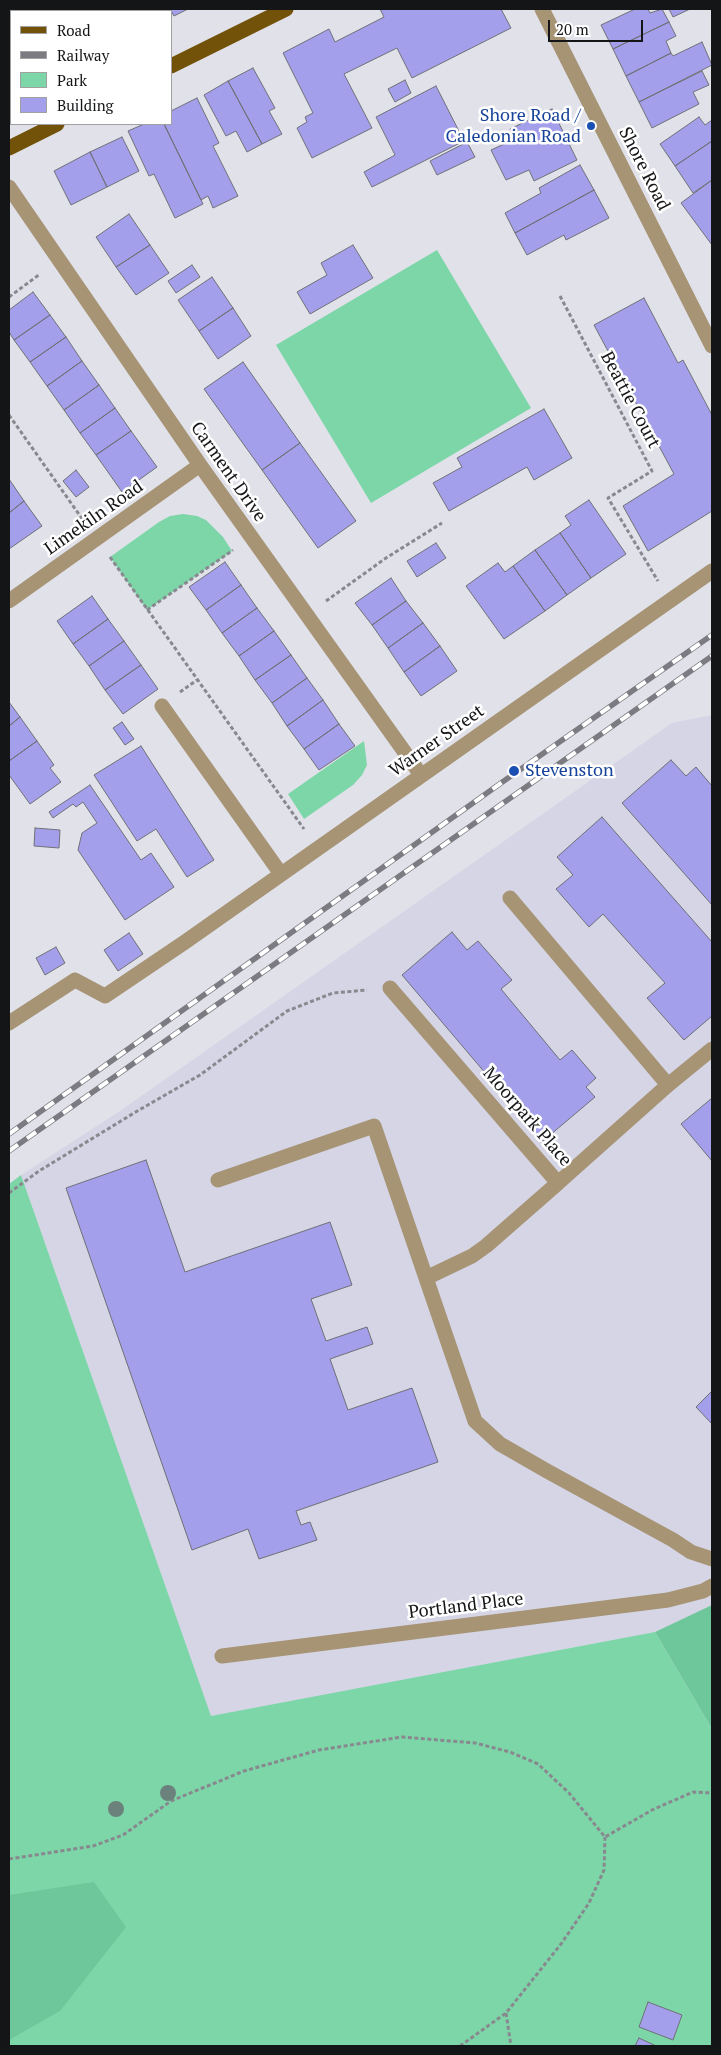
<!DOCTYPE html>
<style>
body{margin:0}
#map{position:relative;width:721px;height:2055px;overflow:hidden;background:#e1e1ea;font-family:"PT Serif",serif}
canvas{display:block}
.frame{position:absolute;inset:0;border:10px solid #141517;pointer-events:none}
.legend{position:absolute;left:10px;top:10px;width:162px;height:115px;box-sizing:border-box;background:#fff;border:1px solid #a1a1a2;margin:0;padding:6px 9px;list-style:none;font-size:15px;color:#141517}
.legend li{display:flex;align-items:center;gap:10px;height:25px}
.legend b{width:25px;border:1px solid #a1a1a2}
.scale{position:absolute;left:548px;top:20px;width:95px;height:22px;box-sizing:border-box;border:2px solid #141517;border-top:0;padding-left:6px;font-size:15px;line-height:18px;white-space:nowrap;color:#141517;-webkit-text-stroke:4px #fff;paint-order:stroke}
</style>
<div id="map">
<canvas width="721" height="2055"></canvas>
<div class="frame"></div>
<ul class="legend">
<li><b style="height:6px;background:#725208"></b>Road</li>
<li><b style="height:6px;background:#7b7b81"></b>Railway</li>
<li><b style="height:14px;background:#7dd6a8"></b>Park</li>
<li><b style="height:14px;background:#a39feb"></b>Building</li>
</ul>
<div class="scale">20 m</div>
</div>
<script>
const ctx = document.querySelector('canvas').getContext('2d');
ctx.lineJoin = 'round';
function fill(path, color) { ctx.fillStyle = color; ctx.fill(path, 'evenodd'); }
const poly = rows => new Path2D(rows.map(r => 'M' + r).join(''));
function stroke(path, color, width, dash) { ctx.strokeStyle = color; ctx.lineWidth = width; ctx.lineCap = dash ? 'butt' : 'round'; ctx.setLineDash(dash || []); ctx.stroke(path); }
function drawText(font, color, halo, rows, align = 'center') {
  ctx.font = font + ' "PT Serif",serif'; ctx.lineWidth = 5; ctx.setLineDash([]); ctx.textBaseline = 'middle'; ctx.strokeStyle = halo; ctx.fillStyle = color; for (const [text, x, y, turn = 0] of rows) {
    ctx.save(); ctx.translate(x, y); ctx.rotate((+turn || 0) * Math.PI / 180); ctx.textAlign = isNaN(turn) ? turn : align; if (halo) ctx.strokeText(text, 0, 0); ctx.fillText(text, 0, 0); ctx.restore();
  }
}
const built = poly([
 [712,715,712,1605,655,1632,211,1717,21,1175,120,1111,672,723]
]);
const green = poly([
 [437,250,531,408,371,503,276,345],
 [183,514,197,516,206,520,223,537,232,551,147,610,110,557,159,522,170,516],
 [364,741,367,765,362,775,353,785,304,819,288,794],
 [21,1175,211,1716,655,1632,712,1729,712,2046,9,2046,9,1184]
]);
const forest = poly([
 [712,1605,712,1729,655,1632],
 [94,1882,126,1927,60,2011,9,2040,9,1895]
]);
const building = poly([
 [9,9,34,9,34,11,11,11,11,24,9,24,9,9],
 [69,9,89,9,90,11,70,11,69,9],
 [89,9,120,9,121,11,90,11,89,9],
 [136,9,170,9,171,11,137,11,136,9],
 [170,9,188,9,174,16,170,9],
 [380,9,501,9,511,28,412,78,397,48,344,74,372,128,312,158,297,128,307,122,305,117,313,113,283,53,329,29,335,42,384,17,380,9],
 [635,9,648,9,650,13,662,9,669,22,613,49,601,25,635,9],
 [669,9,690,9,673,17,669,9],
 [669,22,676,36,666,41,671,53,626,76,613,49,669,22],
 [702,42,712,65,639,102,626,76,671,53,673,56,702,42],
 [11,65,11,94,9,88,9,66,11,65],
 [253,68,275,108,269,111,282,134,262,144,228,81,253,68],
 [702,71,709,85,693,92,699,104,652,128,639,102,702,71],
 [405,80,411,93,395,102,388,89,405,80],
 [228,81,262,144,247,152,236,131,226,136,204,95,228,81],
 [436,86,464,141,372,187,364,172,395,155,376,117,436,86],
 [197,98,219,143,213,146,238,196,213,208,208,196,201,200,164,124,171,124,171,111,197,98],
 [552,109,577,160,534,181,529,170,506,180,491,150,515,139,510,129,552,109],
 [699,117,705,125,712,120,712,141,675,166,660,144,699,117],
 [144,124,164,124,203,204,175,218,154,174,149,176,128,131,144,124],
 [122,137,139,171,107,187,90,152,122,137],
 [712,141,712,180,693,193,675,166,712,141],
 [467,142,475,157,437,175,430,161,467,142],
 [90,152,107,187,71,205,54,171,90,152],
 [580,165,594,190,515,233,505,213,541,193,539,188,580,165],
 [712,180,712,245,681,203,712,180],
 [594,190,609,218,566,240,564,235,527,255,515,233,594,190],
 [129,214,150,245,116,267,96,237,129,214],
 [150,245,169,273,136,295,116,267,150,245],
 [353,245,373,278,310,314,297,292,327,275,321,263,353,245],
 [192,265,200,277,176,293,168,281,192,265],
 [212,277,233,308,199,331,178,300,212,277],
 [33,292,50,315,14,340,9,332,9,310,33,292],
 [644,298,678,363,683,360,712,415,712,511,648,551,623,506,674,474,594,325,644,298],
 [233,308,251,336,218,359,199,331,233,308],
 [50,315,66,337,30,362,14,340,50,315],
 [66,337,82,361,47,386,30,362,66,337],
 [82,361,99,385,64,410,47,386,82,361],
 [243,362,300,443,262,470,204,389,243,362],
 [99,385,115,408,80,433,64,410,99,385],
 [115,408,131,431,96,455,80,433,115,408],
 [544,409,572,458,534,480,527,467,449,511,433,483,462,467,457,458,544,409],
 [131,431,157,467,122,492,96,455,131,431],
 [300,443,356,521,318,548,262,470,300,443],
 [76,470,89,487,76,497,63,481,76,470],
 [9,479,24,501,9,513,9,479],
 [589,500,626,554,591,578,560,533,571,525,565,516,589,500],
 [24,501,42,526,9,549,9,513,24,501],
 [560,533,591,578,567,595,535,550,560,533],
 [436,543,446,558,417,577,407,561,436,543],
 [535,550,567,595,545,611,513,566,535,550],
 [225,562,241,585,206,610,189,587,225,562],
 [498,563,505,572,513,566,545,611,504,639,466,586,498,563],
 [391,578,406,601,372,625,355,603,391,578],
 [241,585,257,608,222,633,206,610,241,585],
 [92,596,108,619,73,644,57,621,92,596],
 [406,601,423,623,388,648,372,625,406,601],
 [257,608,274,631,239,656,222,633,257,608],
 [108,619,124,641,89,666,73,644,108,619],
 [423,623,440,646,404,672,388,648,423,623],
 [274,631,291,655,255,680,239,656,274,631],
 [124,641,141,665,105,690,89,666,124,641],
 [440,646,457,671,421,696,404,672,440,646],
 [291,655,307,678,272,703,255,680,291,655],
 [141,665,158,689,123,714,105,690,141,665],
 [307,678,323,700,287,726,272,703,307,678],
 [323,700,339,724,304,749,287,726,323,700],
 [9,702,20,717,9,726,9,702],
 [20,717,37,741,9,761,9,726,20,717],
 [122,722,134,739,125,745,113,728,122,722],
 [339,724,355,746,319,770,304,749,339,724],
 [37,741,54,765,50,768,61,782,30,804,9,775,9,761,37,741],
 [141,746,214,860,187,877,156,829,137,841,94,775,141,746],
 [671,760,686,776,696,767,712,786,712,905,622,803,671,760],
 [90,785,141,860,151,853,174,887,125,920,78,850,82,833,97,823,83,802,76,807,73,804,53,818,49,812,90,785],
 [602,817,712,942,712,1016,684,1040,647,998,665,983,603,914,589,927,556,889,573,875,557,857,602,817],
 [35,828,60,830,59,848,34,846,35,828],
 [452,932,467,950,478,941,512,980,501,989,560,1060,572,1050,596,1078,586,1087,595,1097,543,1141,402,975,452,932],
 [129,933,143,954,118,971,104,950,129,933],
 [56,947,65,963,45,975,36,958,56,947],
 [712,1098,712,1161,681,1124,712,1098],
 [146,1160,185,1272,330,1222,352,1285,311,1299,326,1341,367,1327,373,1344,330,1359,348,1410,412,1388,438,1462,296,1511,301,1525,310,1522,317,1540,259,1559,248,1529,192,1550,66,1188,146,1160],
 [712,1391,712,1424,696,1407,712,1391],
 [648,2002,682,2015,673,2040,639,2027,648,2002],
 [639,2038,656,2046,635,2046,639,2038]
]);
const path = poly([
 [9,112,11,115],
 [560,296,652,471,608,498,658,581],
 [9,297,40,274],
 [9,415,83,520],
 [110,557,304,829],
 [326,601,386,558,442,523],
 [147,610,233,550],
 [180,692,197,680],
 [9,1193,39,1171,139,1110,200,1075,287,1011,333,993,367,990],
 [9,1859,93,1846,123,1835,171,1801,244,1771,319,1750,402,1737,475,1743,510,1752,538,1764,569,1793,605,1837,652,1810,693,1792,712,1793],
 [506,2013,511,2046],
 [460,2046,506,2013,561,1944,589,1903,604,1870,605,1837]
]);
const minor = poly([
 [542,9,712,346],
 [9,187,200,465,421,775],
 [9,601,200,465],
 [162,706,281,874],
 [510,898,668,1085],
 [390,988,558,1183,668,1085,712,1049],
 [9,1023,75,980,105,996,185,942,712,571],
 [218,1180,374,1126,426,1278,472,1256,486,1246,558,1183],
 [426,1278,475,1421,500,1444,547,1471,673,1540,691,1552,712,1559],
 [222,1656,668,1600,703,1591,712,1586]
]);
const major = poly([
 [171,66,286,9],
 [9,148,57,124]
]);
const rail = poly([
 [9,1134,501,783,712,635],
 [9,1151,712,656]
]);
const trees = [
 [168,1793],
 [116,1809]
];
const markers = [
 [591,126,5,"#1a4fb4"],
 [514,771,6,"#1a4fb4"]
];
const transitNames = [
 ["Shore Road /",581,116],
 ["Caledonian Road",581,137],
 ["Stevenston",525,771,"left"]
];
const streetNames = [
 ["Shore Road",644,169,63],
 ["Beattie Court",630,400,62],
 ["Carment Drive",228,472,55],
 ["Limekiln Road",94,518,-35],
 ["Warner Street",437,741,-35],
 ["Moorpark Place",527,1117,49],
 ["Portland Place",466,1606,-7]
];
fill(built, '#d5d5e5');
fill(green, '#7dd6a8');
fill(forest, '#6ec79a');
fill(building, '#a39feb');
stroke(building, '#707077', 1);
stroke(path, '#88898f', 3, [4, 2.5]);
stroke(minor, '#a69475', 15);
stroke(major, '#725208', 15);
stroke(rail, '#7b7b81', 5.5);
stroke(rail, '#fff', 4, [11]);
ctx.fillStyle = '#6b817c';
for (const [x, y] of trees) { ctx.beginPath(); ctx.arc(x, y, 8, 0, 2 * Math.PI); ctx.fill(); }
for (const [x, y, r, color] of markers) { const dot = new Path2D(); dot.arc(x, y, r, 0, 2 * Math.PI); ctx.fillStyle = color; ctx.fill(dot); stroke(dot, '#fff', 2); }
drawText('18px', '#164399', '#fff', transitNames, 'right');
drawText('18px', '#141517', '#fff', streetNames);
</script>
